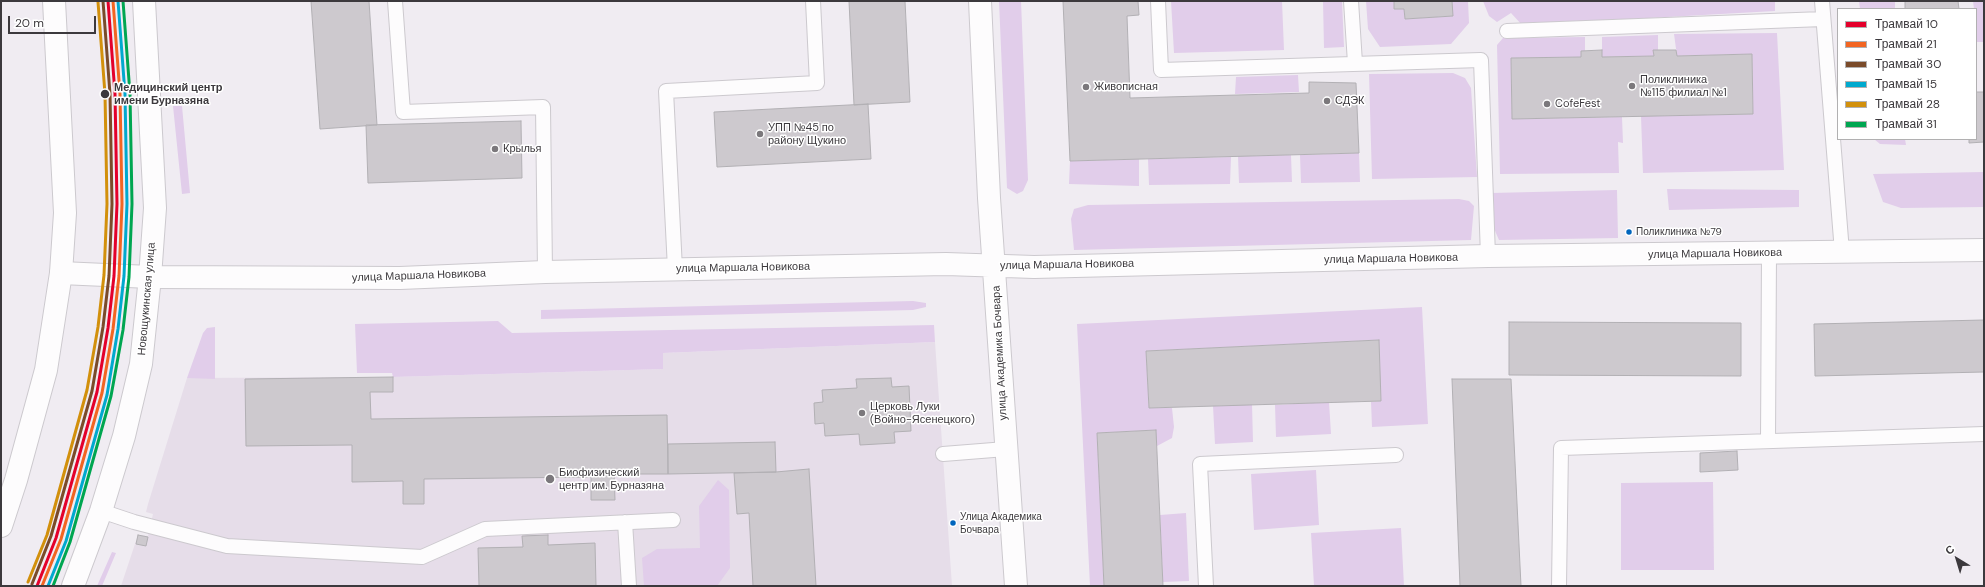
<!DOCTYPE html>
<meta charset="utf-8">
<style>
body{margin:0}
#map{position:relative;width:1985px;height:587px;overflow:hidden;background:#f0ecf2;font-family:"DM Sans",sans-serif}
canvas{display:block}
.frame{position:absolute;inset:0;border:2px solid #3c393d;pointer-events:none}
.legend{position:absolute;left:1837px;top:8px;width:140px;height:132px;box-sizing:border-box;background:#fff;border:1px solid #b1b0b1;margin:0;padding:5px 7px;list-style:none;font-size:12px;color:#3c393d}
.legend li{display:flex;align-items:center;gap:8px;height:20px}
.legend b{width:20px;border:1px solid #b1b0b1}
.north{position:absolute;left:1937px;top:539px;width:40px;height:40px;-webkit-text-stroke:3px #fff;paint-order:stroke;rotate:322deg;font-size:11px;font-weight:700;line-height:16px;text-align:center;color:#3c393d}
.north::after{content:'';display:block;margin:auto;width:14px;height:18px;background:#3c393d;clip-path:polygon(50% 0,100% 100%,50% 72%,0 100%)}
.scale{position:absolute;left:8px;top:16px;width:88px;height:18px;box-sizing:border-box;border:2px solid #3c393d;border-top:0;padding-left:5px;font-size:12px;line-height:14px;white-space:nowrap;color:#3c393d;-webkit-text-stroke:3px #fff;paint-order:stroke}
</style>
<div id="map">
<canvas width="1985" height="587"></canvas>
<div class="frame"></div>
<ul class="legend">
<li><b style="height:5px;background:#e4002b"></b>Трамвай 10</li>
<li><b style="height:5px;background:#f26522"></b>Трамвай 21</li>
<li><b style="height:5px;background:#7a4b2a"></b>Трамвай 30</li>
<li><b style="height:5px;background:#00a9ce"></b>Трамвай 15</li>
<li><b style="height:5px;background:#d2900c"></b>Трамвай 28</li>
<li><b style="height:5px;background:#00a651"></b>Трамвай 31</li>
</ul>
<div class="north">С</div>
<div class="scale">20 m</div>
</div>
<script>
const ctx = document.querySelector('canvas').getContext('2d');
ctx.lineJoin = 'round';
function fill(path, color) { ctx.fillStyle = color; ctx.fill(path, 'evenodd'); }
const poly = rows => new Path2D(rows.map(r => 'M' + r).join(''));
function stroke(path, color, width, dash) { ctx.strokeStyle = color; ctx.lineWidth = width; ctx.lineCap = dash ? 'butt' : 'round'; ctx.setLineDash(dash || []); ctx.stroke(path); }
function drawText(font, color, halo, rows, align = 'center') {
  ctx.font = font + ' "DM Sans",sans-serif'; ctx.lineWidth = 3; ctx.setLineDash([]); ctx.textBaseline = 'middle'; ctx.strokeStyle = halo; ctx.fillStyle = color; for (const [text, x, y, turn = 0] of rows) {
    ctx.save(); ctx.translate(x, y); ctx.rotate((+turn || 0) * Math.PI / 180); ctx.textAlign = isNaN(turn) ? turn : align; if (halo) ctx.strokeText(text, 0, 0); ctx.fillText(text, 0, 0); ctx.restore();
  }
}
const built = poly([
 [935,342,952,586,121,586,138,535,148,536,153,514,146,512,148,504,187,378,393,377,662,369,663,353]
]);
const green = poly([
 [999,1,1021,1,1028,180,1023,191,1017,194,1007,188],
 [1171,1,1282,1,1284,50,1174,53],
 [1323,1,1342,1,1344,47,1324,48],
 [1366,1,1394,1,1394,9,1404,9,1405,19,1452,16,1452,1,1468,1,1469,23,1451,44,1380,47,1368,29],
 [1483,1,1775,1,1775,11,1522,25,1511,13,1497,22,1489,16],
 [1859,1,1895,1,1895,9,1860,9],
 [1973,1,1984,1,1984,42,1977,42,1976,9,1974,9],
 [1777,33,1784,170,1643,173,1641,116,1753,114,1752,54,1677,56,1674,34],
 [1658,35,1658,50,1653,50,1654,56,1602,57,1602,37],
 [1585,37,1585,51,1581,51,1581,57,1511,58,1512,119,1622,117,1623,143,1618,142,1619,173,1500,174,1497,45,1503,38],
 [1453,73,1465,78,1471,88,1477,177,1372,179,1369,74],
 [1298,75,1299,92,1235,94,1236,77],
 [173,106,182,106,190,193,182,194],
 [1874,139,1905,139,1906,145,1880,144],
 [1359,153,1360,182,1301,183,1300,155],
 [1291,155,1292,182,1239,183,1238,156],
 [1231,157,1230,184,1149,185,1148,159],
 [1139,159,1139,186,1069,184,1070,161],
 [1984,172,1984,207,1901,208,1883,202,1873,174],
 [1667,189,1799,190,1799,207,1669,210],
 [1617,190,1618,238,1499,240,1492,224,1491,193],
 [1459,199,1469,201,1474,206,1471,240,1074,250,1071,219,1074,209,1088,205],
 [913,301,926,303,926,307,913,310,541,319,541,310],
 [1422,307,1428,424,1372,427,1371,402,1381,401,1378,340,1146,351,1149,408,1172,408,1174,427,1172,438,1157,446,1155,430,1097,433,1104,586,1090,586,1077,324],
 [498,321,512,333,934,325,935,342,663,353,663,369,393,377,392,373,357,373,355,324],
 [215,327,215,379,187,378,203,333,207,328],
 [1329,402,1331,434,1276,437,1275,405],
 [1252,404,1253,442,1215,444,1213,406],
 [1316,470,1319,525,1254,530,1251,474],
 [718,480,729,490,730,568,717,586,644,586,642,558,657,549,700,548,699,506],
 [1713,482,1714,570,1621,570,1621,483],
 [1186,513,1189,581,1163,582,1160,515],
 [1401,528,1404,586,1314,586,1311,533],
 [112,552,116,553,102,586,97,586]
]);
const building = poly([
 [311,1,369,1,377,125,320,129,311,1],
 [849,1,905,1,910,102,854,105,849,1],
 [1063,1,1138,1,1139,15,1127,16,1130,98,1309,93,1309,82,1356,83,1359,153,1070,161,1063,1],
 [1394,1,1452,1,1453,16,1405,19,1404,9,1394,9,1394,1],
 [1905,1,1958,1,1959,9,1905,9,1905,1],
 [1602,50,1602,57,1654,56,1653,50,1676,50,1677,56,1752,54,1753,114,1512,119,1511,58,1581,57,1581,51,1602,50],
 [1976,92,1984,92,1984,142,1969,143,1969,139,1976,139,1976,92],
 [868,104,871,159,717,167,714,112,868,104],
 [521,121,522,178,368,183,366,125,521,121],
 [1984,320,1984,372,1815,376,1814,324,1984,320],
 [1509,322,1741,323,1741,376,1509,375,1509,322],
 [1379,340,1381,401,1149,408,1146,351,1379,340],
 [393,377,393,392,370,392,371,419,667,415,668,474,614,474,615,500,591,500,591,477,424,479,424,504,403,504,403,481,352,482,352,445,246,446,245,379,393,377],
 [891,378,892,387,909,386,911,431,894,432,895,443,860,445,859,434,825,436,824,423,815,424,814,403,823,402,822,390,857,388,856,379,891,378],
 [1452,379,1511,379,1521,586,1460,586,1452,379],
 [1156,430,1163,586,1104,586,1097,433,1156,430],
 [775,442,776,472,668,474,668,444,775,442],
 [1737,451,1738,470,1700,472,1700,453,1737,451],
 [809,469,816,586,753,586,749,513,737,514,734,473,776,472,809,469],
 [138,535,148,537,146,546,136,544,138,535],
 [548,535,548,545,595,543,596,586,479,586,478,548,523,547,522,536,548,535]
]);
const service = poly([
 [395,1,403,112,543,107,545,272],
 [1158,1,1161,70,1481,60,1488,256],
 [1351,1,1355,63],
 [1822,1,1842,252],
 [1507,31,1823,19],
 [675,269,666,91,817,83,813,1],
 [1768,441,1769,253],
 [943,454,1006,449],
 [101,511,134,522,227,546,422,557,485,529,673,520],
 [625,522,629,586],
 [1206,586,1200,464,1396,455],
 [1559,586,1561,448,1984,434]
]);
const tertiary = poly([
 [980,1,989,198,1016,586],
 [61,273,150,277,400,278,545,272,946,264,1034,267,1488,256,1984,250]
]);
const secondary = poly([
 [1,526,16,480,46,370,61,273,65,213,54,1],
 [73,586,101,511,124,436,141,364,150,277,155,208,144,1]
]);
const tram1 = poly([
 [37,586,56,538,97,392,108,328,114,276,117,204,115,94,108,1]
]);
const tram2 = poly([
 [42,586,61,539,102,393,113,329,119,276,122,204,120,94,113,1]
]);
const tram3 = poly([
 [32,584,51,536,92,391,103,327,109,276,112,204,110,94,103,1]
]);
const tram4 = poly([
 [48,586,66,541,107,395,118,329,124,276,127,204,125,94,118,1]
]);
const tram5 = poly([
 [28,582,47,535,87,390,98,327,104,275,107,204,105,94,98,2]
]);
const tram6 = poly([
 [53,586,70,542,111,396,123,330,129,277,132,204,130,94,123,1]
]);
const markers = [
 [1632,86,4,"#7b787c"],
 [1086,87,4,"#7b787c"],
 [105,94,5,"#3c393d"],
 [1327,101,4,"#7b787c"],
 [1547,104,4,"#7b787c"],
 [760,134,4,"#7b787c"],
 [495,149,4,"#7b787c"],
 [1629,232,3.5,"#0065bd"],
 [862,413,4,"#7b787c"],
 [550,479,5,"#7b787c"],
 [953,523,3.5,"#0065bd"]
];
const busNames = [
 ["Поликлиника №79",1636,232],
 ["Улица Академика",960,517],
 ["Бочвара",960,530]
];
const poiNames = [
 ["Поликлиника",1640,80],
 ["№115 филиал №1",1640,93],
 ["Живописная",1094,87],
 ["СДЭК",1335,101],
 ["CofeFest",1555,104],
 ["УПП №45 по",768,128],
 ["району Щукино",768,141],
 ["Крылья",503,149],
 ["Церковь Луки",870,407],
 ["(Войно-Ясенецкого)",870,420],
 ["Биофизический",559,473],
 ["центр им. Бурназяна",559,486]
];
const stopNames = [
 ["Медицинский центр",114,88],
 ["имени Бурназяна",114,101]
];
const streetNames = [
 ["улица Маршала Новикова",1715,254,-1],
 ["улица Маршала Новикова",1391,259,-1],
 ["улица Маршала Новикова",1067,265,-1],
 ["улица Маршала Новикова",743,268,-1],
 ["улица Маршала Новикова",419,276,-2],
 ["Новощукинская улица",147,299,-85],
 ["улица Академика Бочвара",1000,353,-93]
];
fill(built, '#e6dde9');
fill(green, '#e1cdea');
fill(building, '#cdc9ce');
stroke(building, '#b2b0b4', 1);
stroke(service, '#ccc9ce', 16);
stroke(tertiary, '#ccc9ce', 24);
stroke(secondary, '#ccc9ce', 24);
stroke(service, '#fdfcfd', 14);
stroke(tertiary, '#fdfcfd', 22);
stroke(secondary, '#fdfcfd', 22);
stroke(tram1, '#e4002b', 3);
stroke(tram2, '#f26522', 3);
stroke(tram3, '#7a4b2a', 3);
stroke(tram4, '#00a9ce', 3);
stroke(tram5, '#d2900c', 3);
stroke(tram6, '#00a651', 3);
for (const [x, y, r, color] of markers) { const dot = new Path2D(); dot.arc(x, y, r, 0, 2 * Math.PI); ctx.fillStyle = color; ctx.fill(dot); stroke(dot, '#fff', 1.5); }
drawText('10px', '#3c393d', '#fff', busNames, 'left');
drawText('11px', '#3c393d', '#fff', poiNames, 'left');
drawText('bold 11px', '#3c393d', '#fff', stopNames, 'left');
drawText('11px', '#3c393d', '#fff', streetNames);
</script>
